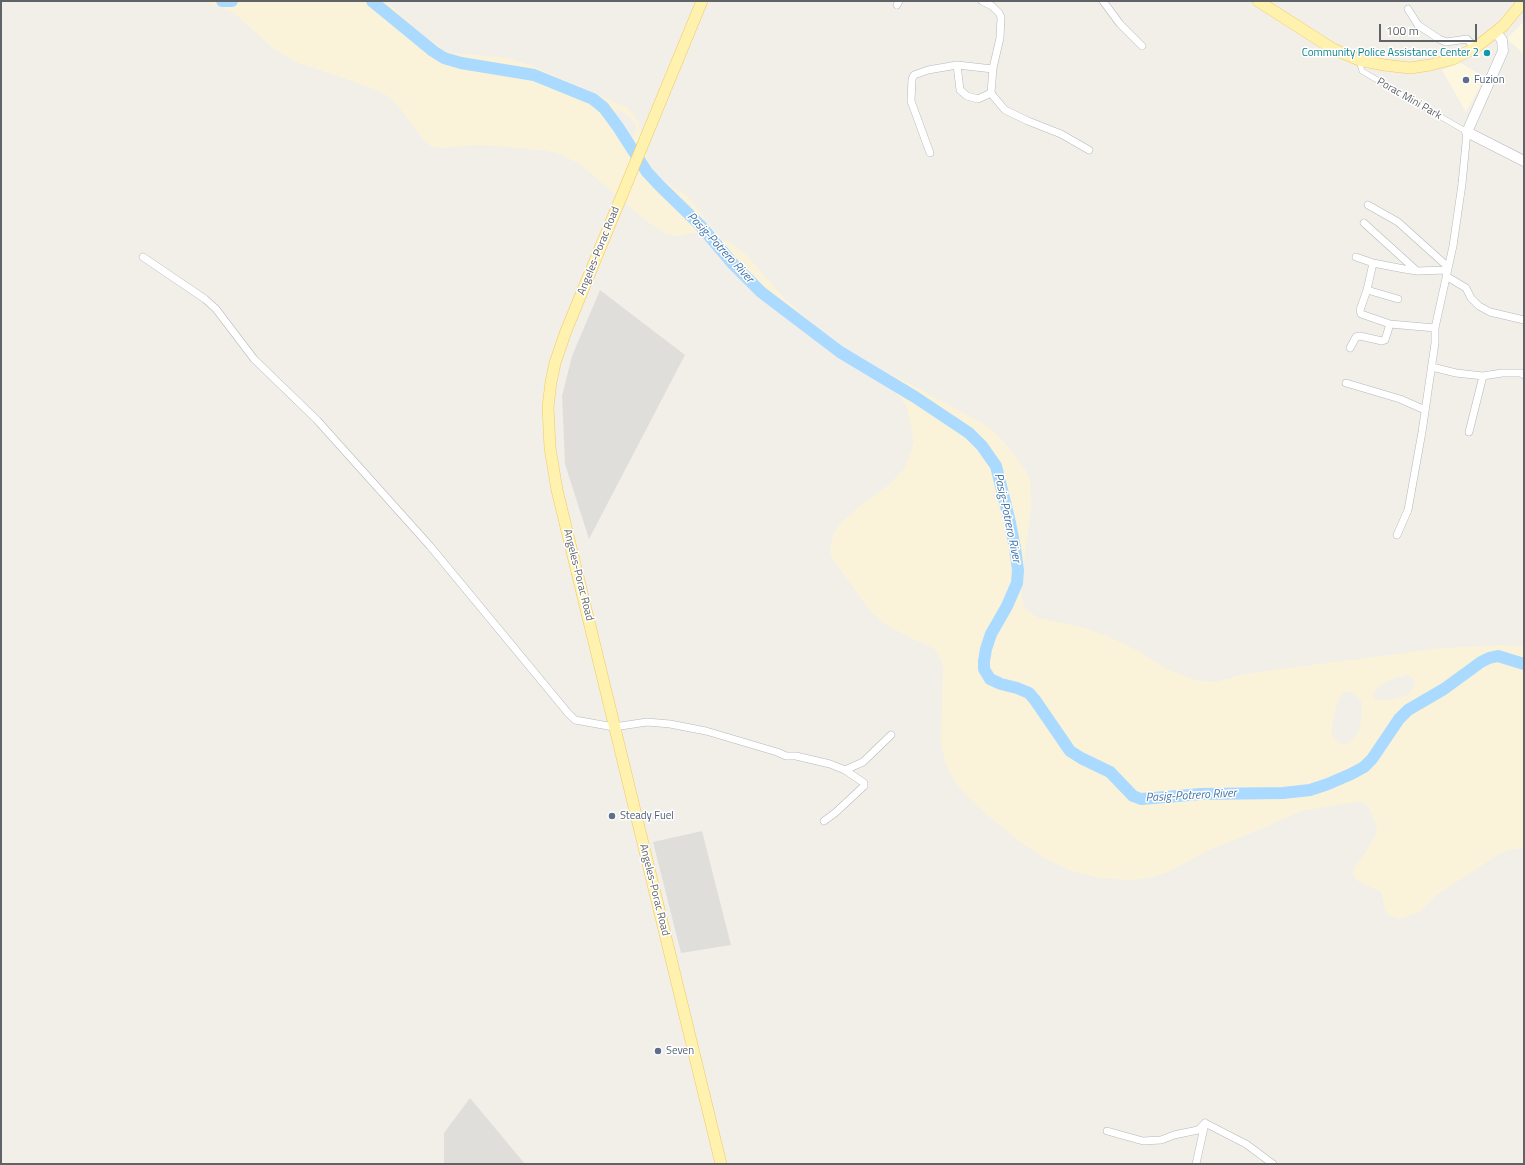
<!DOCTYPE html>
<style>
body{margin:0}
#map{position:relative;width:1525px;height:1165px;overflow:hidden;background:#f1efe8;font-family:"Titillium Web",sans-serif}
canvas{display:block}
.frame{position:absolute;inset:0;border:2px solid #5f6368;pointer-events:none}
.scale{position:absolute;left:1379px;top:24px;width:98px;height:18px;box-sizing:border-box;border:2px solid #5f6368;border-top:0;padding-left:5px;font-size:12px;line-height:14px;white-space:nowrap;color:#5f6368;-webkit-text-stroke:3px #fff;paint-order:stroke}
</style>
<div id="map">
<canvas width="1525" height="1165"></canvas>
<div class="frame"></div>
<div class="scale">100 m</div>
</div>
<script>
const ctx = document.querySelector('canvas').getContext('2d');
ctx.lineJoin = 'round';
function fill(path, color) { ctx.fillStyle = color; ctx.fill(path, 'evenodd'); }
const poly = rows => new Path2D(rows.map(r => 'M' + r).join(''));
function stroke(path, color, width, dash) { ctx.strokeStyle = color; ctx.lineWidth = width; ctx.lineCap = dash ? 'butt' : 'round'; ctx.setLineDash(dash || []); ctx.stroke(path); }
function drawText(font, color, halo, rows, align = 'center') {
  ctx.font = font + ' "Titillium Web",sans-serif'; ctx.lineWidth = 3; ctx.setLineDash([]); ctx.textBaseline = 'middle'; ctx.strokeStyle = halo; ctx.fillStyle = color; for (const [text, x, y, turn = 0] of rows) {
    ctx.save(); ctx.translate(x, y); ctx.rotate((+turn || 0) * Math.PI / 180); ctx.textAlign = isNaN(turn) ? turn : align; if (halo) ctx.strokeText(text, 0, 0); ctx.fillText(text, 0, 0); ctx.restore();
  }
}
const commercial = poly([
 [1524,21,1524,54,1507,39],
 [1460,63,1485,77,1466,112,1442,70]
]);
const industrial = poly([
 [600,290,685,355,589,539,565,464,562,396,572,356],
 [702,831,731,945,681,953,653,842],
 [470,1098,525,1164,444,1164,444,1133]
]);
const sand = poly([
 [204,1,386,1,422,34,443,50,452,53,506,58,530,65,626,107,634,115,638,122,648,161,653,169,661,179,687,196,719,237,735,246,746,255,785,299,805,317,841,348,857,358,904,381,978,421,992,430,1003,441,1026,471,1030,481,1031,504,1021,591,1023,605,1028,611,1038,618,1081,627,1109,637,1138,651,1165,668,1184,676,1199,681,1216,682,1237,676,1266,671,1444,648,1501,645,1524,646,1524,848,1513,849,1501,853,1436,895,1419,912,1399,919,1390,916,1386,912,1381,892,1358,881,1353,876,1354,868,1370,846,1376,833,1377,826,1369,807,1363,802,1356,802,1301,811,1263,828,1209,850,1166,873,1147,878,1130,880,1095,877,1078,873,1063,867,1041,856,1019,841,991,818,966,795,959,787,951,774,945,761,941,743,943,666,937,651,929,645,912,639,882,622,870,611,832,558,830,549,833,535,839,525,861,505,889,485,904,469,910,455,914,442,907,407,896,392,865,370,823,345,779,310,756,294,732,271,705,236,700,233,690,233,680,236,666,234,645,220,580,164,562,155,548,151,520,148,479,145,440,148,431,146,423,139,395,102,382,92,344,78,296,62,273,48,234,13,222,8],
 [618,110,628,115,636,125,636,131,632,138,627,135,612,114,613,111],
 [1408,674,1413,679,1415,685,1412,690,1407,695,1388,701,1375,699,1373,696,1375,690,1382,684,1395,678],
 [1348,691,1354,693,1361,700,1362,710,1361,723,1358,734,1349,743,1342,745,1334,739,1331,732,1334,714,1339,698,1343,692]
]);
const river = poly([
 [222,1,232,1],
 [372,1,433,51,444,58,461,63,534,75,593,99,604,108,618,127,647,172,659,185,700,225,733,264,761,292,840,352,915,397,969,433,982,446,996,466,1009,518,1015,548,1018,570,1017,583,1007,606,991,634,986,649,984,661,984,669,990,679,1001,684,1017,688,1029,693,1035,700,1070,751,1081,758,1110,772,1133,796,1141,799,1201,794,1283,793,1310,790,1328,784,1351,774,1364,767,1372,759,1399,719,1408,710,1444,689,1481,662,1489,658,1498,656,1524,664]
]);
const pedestrian = poly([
 [1359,60,1362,71,1367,74,1467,132]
]);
const minor = poly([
 [982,1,992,6,999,13,1001,17,1000,38,993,68,991,93,994,97,1005,110,1028,121,1061,134,1089,150],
 [1103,1,1120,24,1142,46],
 [897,5,899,1],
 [1408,9,1418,25,1439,39,1446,42,1467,39,1475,48],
 [957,65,993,69],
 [930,153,911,101,912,79,914,75,928,70,957,65,960,90,967,96,978,99,991,93],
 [1368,205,1398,222,1448,267],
 [1364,223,1417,271],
 [143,257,205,299,216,309,254,359,317,420,430,546,568,713,575,720,614,727,647,722,670,724,706,731,777,752,786,756,796,756,830,764,845,770,863,762,891,735],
 [1356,257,1373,263,1404,269,1417,271,1447,270],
 [1373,263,1367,290,1360,310,1361,314,1390,324,1435,328],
 [1446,276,1466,288,1471,298,1479,306,1490,312,1524,320],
 [1367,290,1398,299],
 [1350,348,1356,337,1360,336,1382,341,1385,340,1390,324],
 [1432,367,1456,373,1483,376,1502,373,1521,373,1524,375],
 [1346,383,1400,399,1425,410],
 [1469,432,1483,376],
 [1397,535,1408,510,1422,432,1435,343,1435,328,1453,246,1462,184,1467,132],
 [824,821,835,813,864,786,864,783,845,770],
 [1205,1123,1246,1144,1273,1164],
 [1107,1131,1143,1141,1161,1140,1174,1135,1198,1130,1205,1123],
 [1196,1164,1205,1123]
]);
const secondary = poly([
 [1496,32,1502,40,1503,51,1467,132,1524,161]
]);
const primary = poly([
 [702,1,566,331,555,363,551,382,548,407,550,448,557,490,721,1164],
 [1258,1,1333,49,1359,60,1384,65,1410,68,1430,65,1453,59,1475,48,1503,26,1519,7,1522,1]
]);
const markers = [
 [1487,53,4,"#0f9aa8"],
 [1466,80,4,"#5c6f8a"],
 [612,816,4,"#5c6f8a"],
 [658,1051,4,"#5c6f8a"]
];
const cultureNames = [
 ["Community Police Assistance Center 2",1479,53]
];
const serviceNames = [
 ["Fuzion",1474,80],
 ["Steady Fuel",620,816],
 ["Seven",666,1051]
];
const streetNames = [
 ["Porac Mini Park",1409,99,30],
 ["Angeles-Porac Road",599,251,-68],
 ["Angeles-Porac Road",578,575,76],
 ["Angeles-Porac Road",654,890,76]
];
const waterNames = [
 ["Pasig-Potrero River",720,248,47],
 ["Pasig-Potrero River",1007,518,78],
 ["Pasig-Potrero River",1191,796,-3]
];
fill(commercial, '#fef7e0');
fill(industrial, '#e0deda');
fill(sand, '#fbf3d9');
stroke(river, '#aadaff', 12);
stroke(pedestrian, '#b5b8bc', 6);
stroke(minor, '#b5b8bc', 8);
stroke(secondary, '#b6babf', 11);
stroke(primary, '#f2c960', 12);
stroke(pedestrian, '#fff', 5);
stroke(minor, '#fff', 7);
stroke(secondary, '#fff', 10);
stroke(primary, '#fff2af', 11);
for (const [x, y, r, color] of markers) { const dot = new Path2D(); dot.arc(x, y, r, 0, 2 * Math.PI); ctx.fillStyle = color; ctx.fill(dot); stroke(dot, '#fff', 1.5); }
drawText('11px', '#0d838f', '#fff', cultureNames, 'right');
drawText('11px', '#4e5e75', '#fff', serviceNames, 'left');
drawText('11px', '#5f6368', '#fff', streetNames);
drawText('italic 12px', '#4174aa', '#fff', waterNames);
</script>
